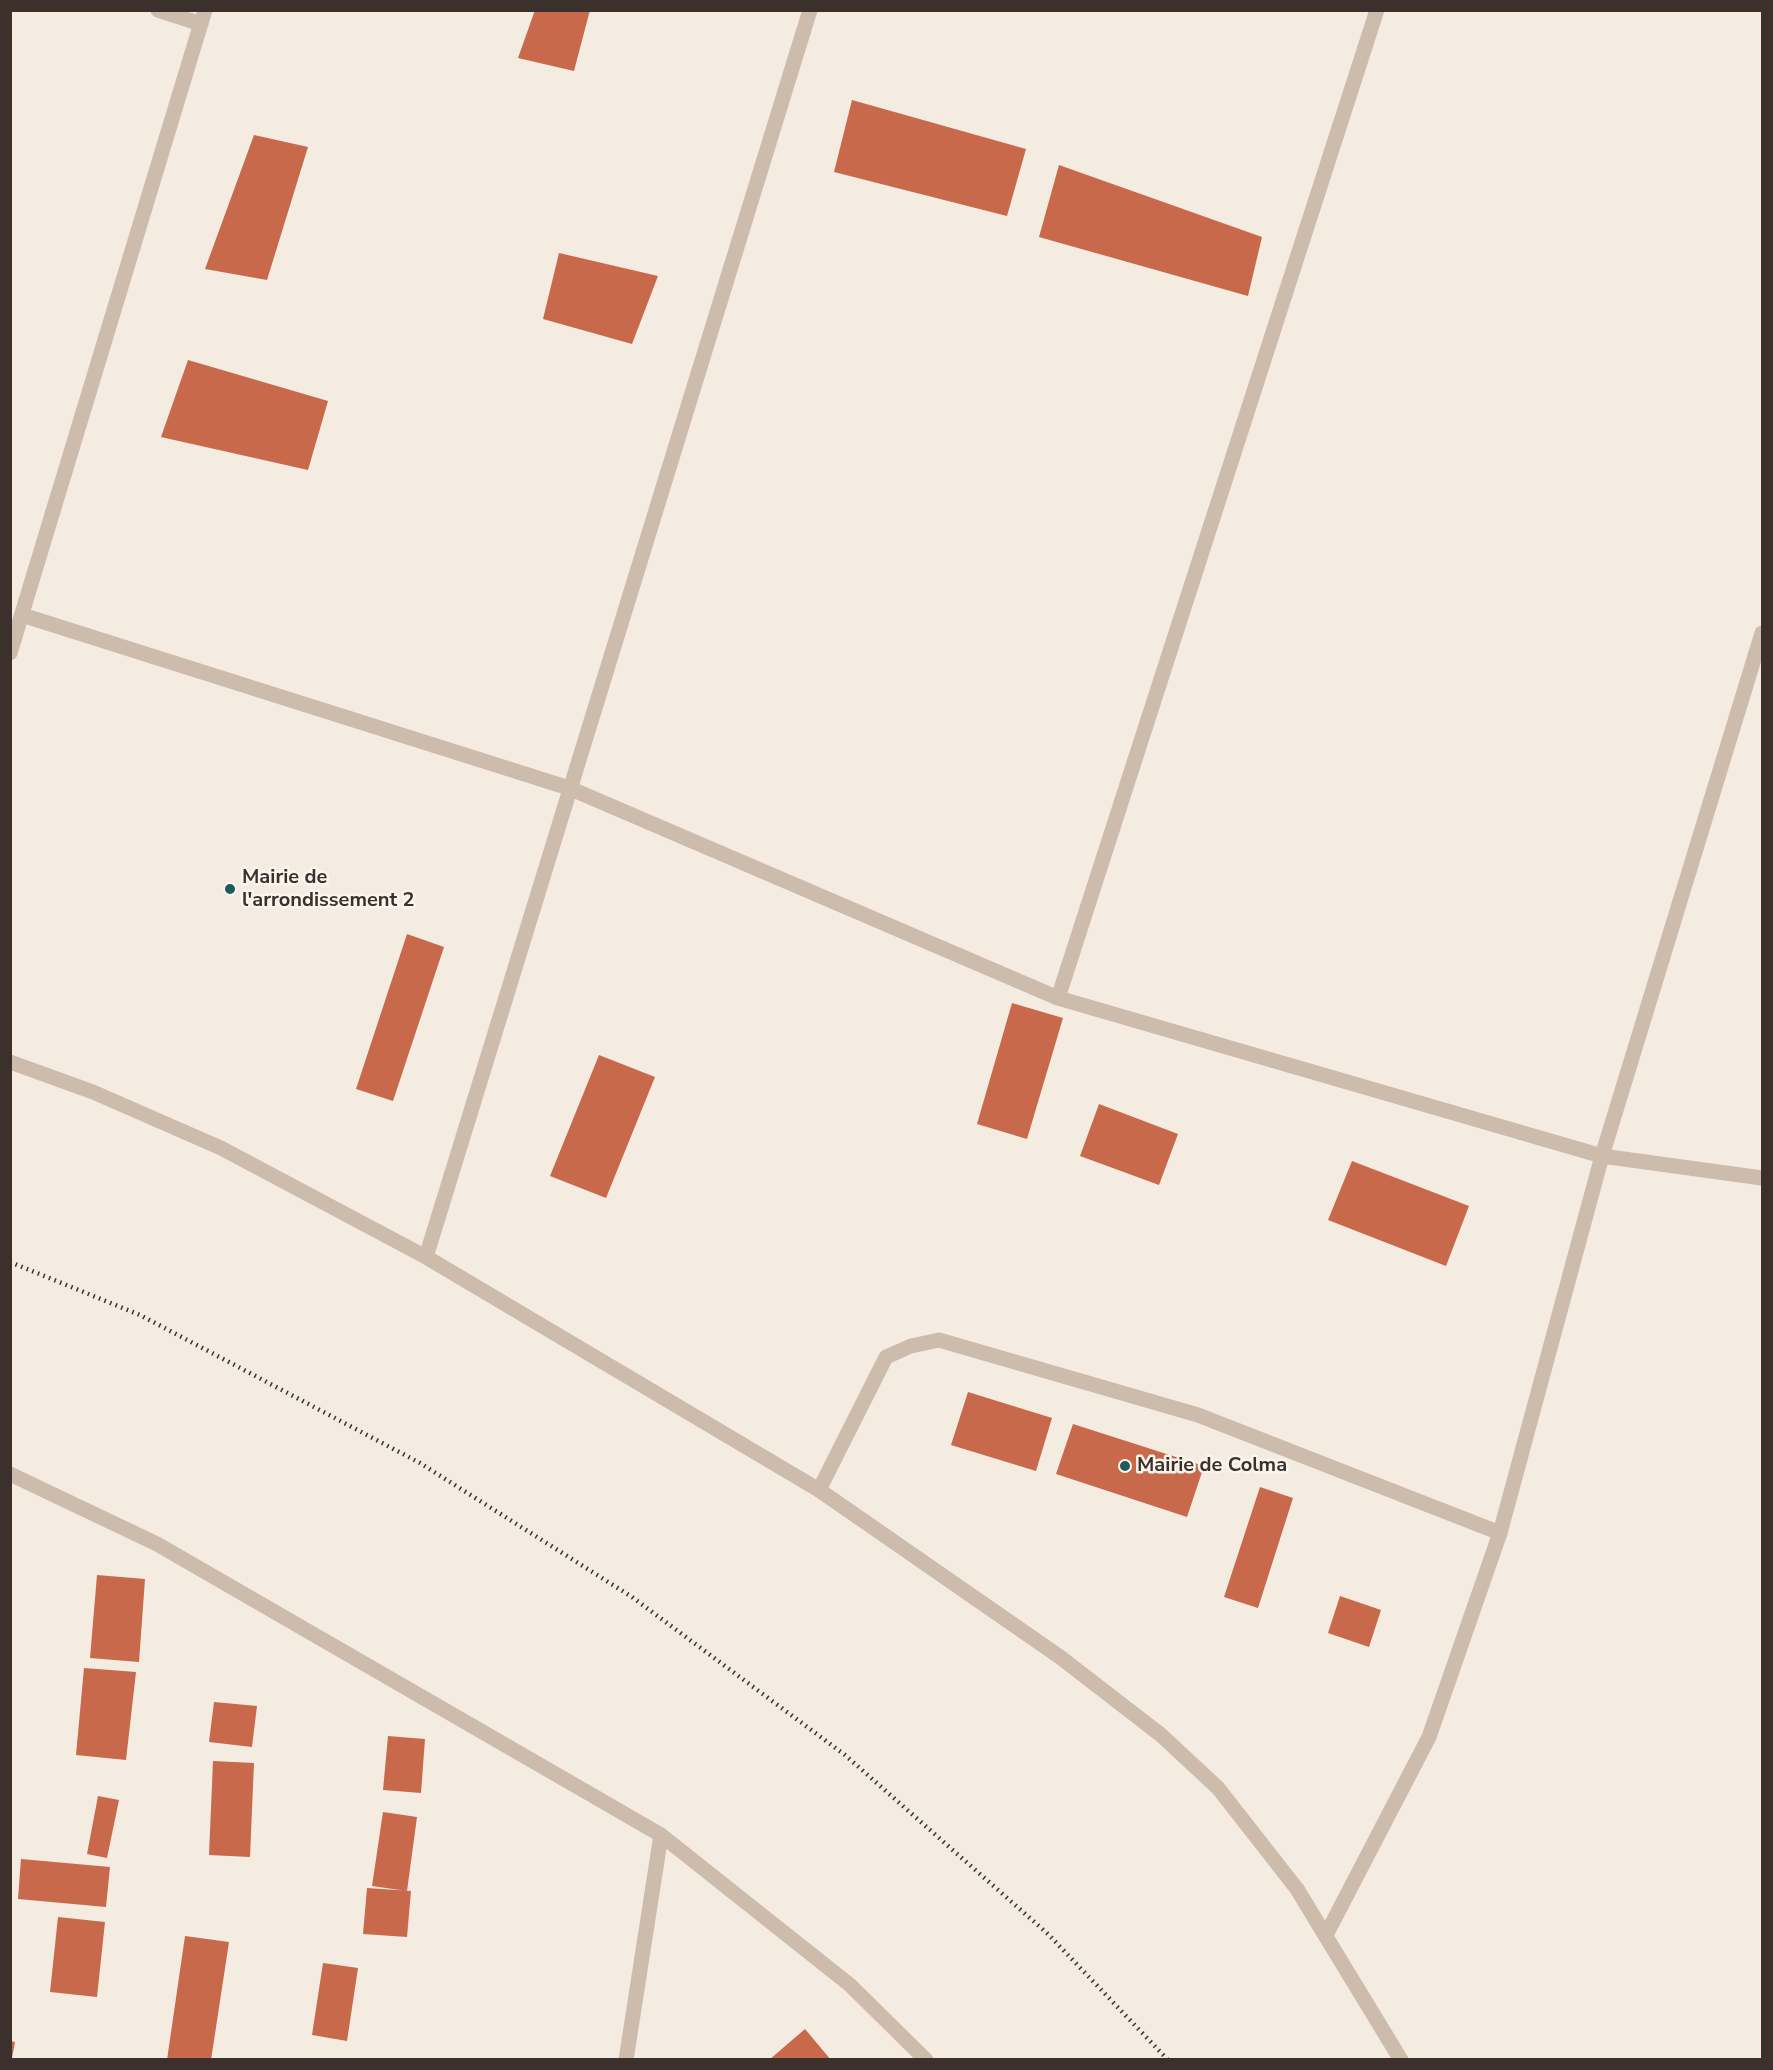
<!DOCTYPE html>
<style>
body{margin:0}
#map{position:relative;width:1773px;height:2070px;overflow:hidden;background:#f4ebe1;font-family:"Nunito Sans",sans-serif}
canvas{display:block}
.frame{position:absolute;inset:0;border:12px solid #3b302b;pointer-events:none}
</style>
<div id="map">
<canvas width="1773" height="2070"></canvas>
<div class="frame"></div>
</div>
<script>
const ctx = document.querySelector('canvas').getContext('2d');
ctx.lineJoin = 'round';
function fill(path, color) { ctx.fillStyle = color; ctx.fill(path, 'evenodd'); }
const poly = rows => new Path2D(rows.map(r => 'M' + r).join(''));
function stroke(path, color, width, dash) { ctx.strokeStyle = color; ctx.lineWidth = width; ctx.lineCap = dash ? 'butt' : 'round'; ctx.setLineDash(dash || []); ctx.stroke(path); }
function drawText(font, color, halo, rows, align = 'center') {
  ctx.font = font + ' "Nunito Sans",sans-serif'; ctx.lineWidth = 5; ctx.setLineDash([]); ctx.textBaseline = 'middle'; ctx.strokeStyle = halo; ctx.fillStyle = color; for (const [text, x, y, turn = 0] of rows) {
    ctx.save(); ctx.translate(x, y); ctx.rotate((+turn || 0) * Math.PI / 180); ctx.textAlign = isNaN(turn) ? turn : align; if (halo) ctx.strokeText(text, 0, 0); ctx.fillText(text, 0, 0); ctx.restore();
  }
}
const building = poly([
 [535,10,590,10,574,71,518,58],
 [852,100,1026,149,1007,216,834,172],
 [254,135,308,147,267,280,205,269],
 [1059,165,1262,237,1248,296,1039,237],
 [559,253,658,276,632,344,543,319],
 [188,360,328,401,308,470,161,437],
 [407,934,444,947,393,1101,356,1089],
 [1012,1003,1063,1018,1027,1139,977,1124],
 [599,1055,655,1077,606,1198,550,1176],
 [1099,1104,1178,1134,1159,1185,1080,1156],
 [1352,1161,1469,1206,1446,1266,1328,1220],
 [968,1392,1052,1418,1036,1471,951,1445],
 [1073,1424,1204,1466,1187,1517,1056,1474],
 [1260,1487,1293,1498,1258,1608,1224,1597],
 [97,1575,145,1579,139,1662,90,1658],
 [1340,1596,1381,1610,1369,1647,1328,1633],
 [84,1668,136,1672,126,1760,76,1755],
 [214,1702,257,1706,252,1747,209,1742],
 [388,1736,425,1739,421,1793,383,1790],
 [213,1761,254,1763,250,1857,209,1855],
 [98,1796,119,1800,107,1858,87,1854],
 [383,1812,417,1817,407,1891,372,1886],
 [21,1859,110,1867,106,1907,18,1899],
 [367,1888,411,1891,407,1937,363,1934],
 [58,1917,105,1922,97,1997,50,1992],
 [185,1936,229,1942,211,2060,167,2060],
 [323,1963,358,1968,347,2041,312,2035],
 [805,2029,831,2060,769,2060],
 [10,2041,15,2042,12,2058,10,2058]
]);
const service = poly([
 [819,1490,886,1357,911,1346,939,1340,1198,1415,1500,1533]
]);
const minor = poly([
 [158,10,201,24],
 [22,615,569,788,1058,998,1602,1156,1762,1178],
 [10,653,205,10],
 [1058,998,1377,10],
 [10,1062,93,1092,221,1148,426,1257,819,1490,1060,1657,1161,1735,1218,1788,1297,1889,1401,2060],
 [426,1257,810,10],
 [10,1474,157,1544,661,1835,850,1985,926,2060],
 [1326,1935,1429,1737,1500,1533,1602,1156,1762,633],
 [626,2060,661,1835]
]);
const rail = poly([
 [10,1262,140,1315,420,1463,632,1597,845,1755,1048,1934,1168,2060]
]);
const markers = [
 [230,889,6,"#1f5a5e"],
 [1125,1466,6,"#1f5a5e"]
];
const poiNames = [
 ["Mairie de",242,878],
 ["l'arrondissement 2",242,901],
 ["Mairie de Colma",1137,1466]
];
fill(building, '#c8694b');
stroke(service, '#cdbbac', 15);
stroke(minor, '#cdbbac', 15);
stroke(rail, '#3b302b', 4.5, [1.5, 4.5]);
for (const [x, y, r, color] of markers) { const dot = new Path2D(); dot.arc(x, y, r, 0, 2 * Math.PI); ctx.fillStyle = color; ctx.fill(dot); stroke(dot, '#fbf5ee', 2); }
drawText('bold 20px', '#3b302b', '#fbf5ee', poiNames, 'left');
</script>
